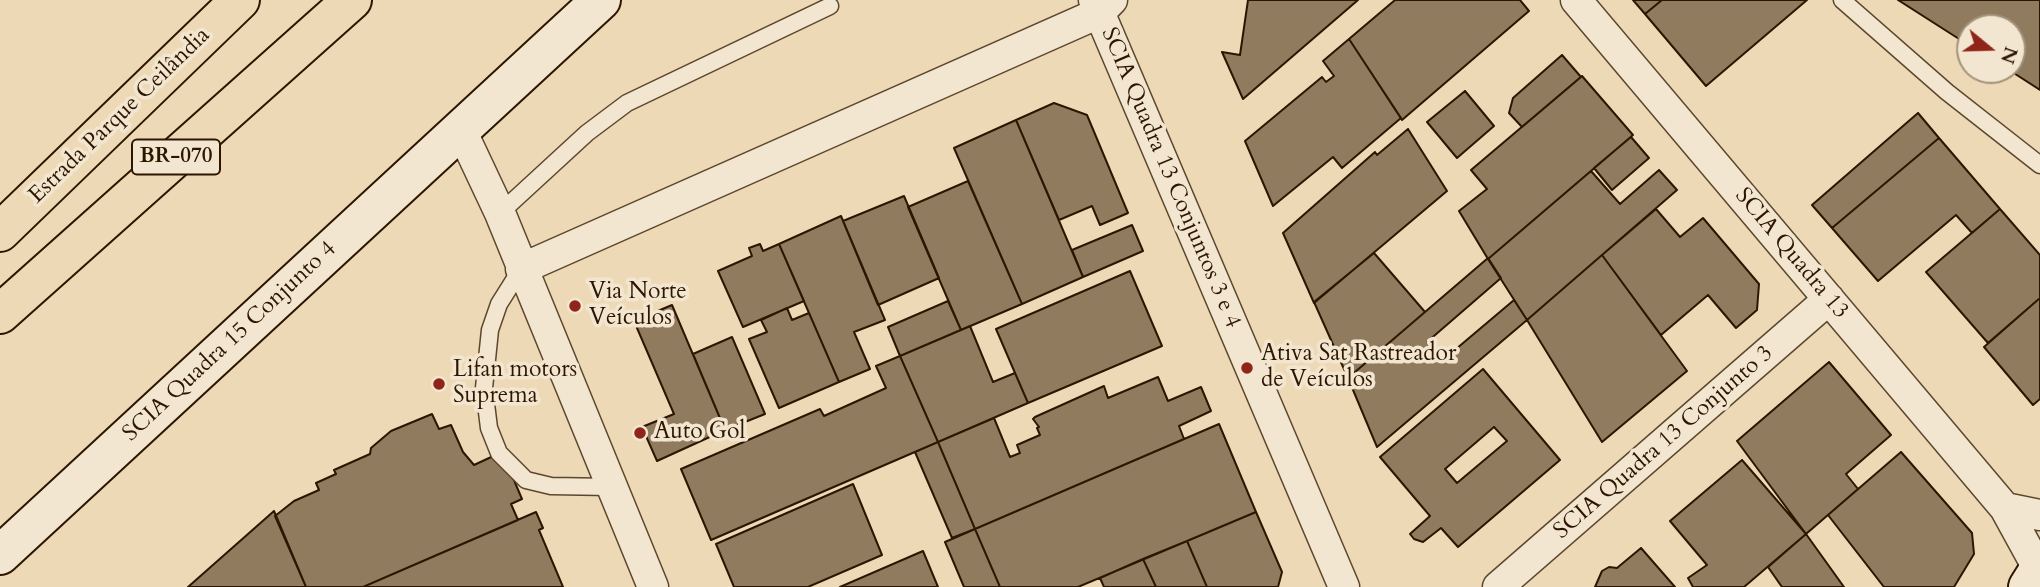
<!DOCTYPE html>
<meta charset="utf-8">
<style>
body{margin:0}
#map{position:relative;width:2040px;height:587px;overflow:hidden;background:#edd9b6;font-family:Cardo,serif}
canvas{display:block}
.north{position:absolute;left:1956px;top:14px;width:70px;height:70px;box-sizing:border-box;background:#f3e6d0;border:2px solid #a3937d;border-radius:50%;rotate:109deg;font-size:19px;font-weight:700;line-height:28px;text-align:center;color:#2c1600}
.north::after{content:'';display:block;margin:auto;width:24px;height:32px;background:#8f2418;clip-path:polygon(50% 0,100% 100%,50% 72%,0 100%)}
</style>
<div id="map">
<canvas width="2040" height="587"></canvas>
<div class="north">N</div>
</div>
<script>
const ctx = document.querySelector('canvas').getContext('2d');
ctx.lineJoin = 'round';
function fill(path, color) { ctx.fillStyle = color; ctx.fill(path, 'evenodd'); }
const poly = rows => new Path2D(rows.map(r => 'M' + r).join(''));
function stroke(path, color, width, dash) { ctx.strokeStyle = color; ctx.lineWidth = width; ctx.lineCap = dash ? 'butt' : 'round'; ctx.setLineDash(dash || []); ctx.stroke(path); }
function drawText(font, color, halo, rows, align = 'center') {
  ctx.font = font + ' Cardo,serif'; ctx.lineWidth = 7; ctx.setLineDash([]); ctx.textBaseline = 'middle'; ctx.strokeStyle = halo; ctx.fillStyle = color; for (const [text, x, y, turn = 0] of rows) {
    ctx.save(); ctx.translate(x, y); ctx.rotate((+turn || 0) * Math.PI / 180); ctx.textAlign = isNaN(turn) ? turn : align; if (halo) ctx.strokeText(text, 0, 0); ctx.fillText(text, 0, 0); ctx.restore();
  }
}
const building = poly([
 [1248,0,1358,0,1243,99,1222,52,1240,55,1248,0],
 [1395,0,1520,0,1529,11,1402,120,1349,39,1395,0],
 [1633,0,1662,0,1645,14,1633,0],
 [1662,0,1807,0,1706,86,1645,14,1662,0],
 [1898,0,2040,0,2040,90,2009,70,2012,70,2012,28,1970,28,1970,46,1898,0],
 [1349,39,1401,118,1342,168,1333,157,1273,206,1245,141,1322,77,1326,82,1334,76,1323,61,1349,39],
 [1562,55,1581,77,1522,127,1509,113,1513,98,1562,55],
 [1582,76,1633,135,1488,259,1459,211,1487,189,1471,170,1582,76],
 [1465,91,1494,126,1457,158,1427,122,1465,91],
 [1054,103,1087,115,1128,213,1100,225,1092,206,1059,220,1016,120,1054,103],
 [1918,113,1939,138,1832,228,1812,205,1918,113],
 [1016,120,1083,277,1022,304,954,148,1016,120],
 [1408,129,1447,191,1314,303,1283,233,1375,152,1377,155,1408,129],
 [1631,137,1649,158,1612,190,1594,168,1631,137],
 [1939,138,2000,209,1972,233,1956,215,1878,281,1832,228,1939,138],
 [1659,170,1677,190,1527,320,1488,259,1591,171,1620,204,1659,170],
 [968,181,1022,304,961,330,908,207,968,181],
 [904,196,939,278,878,305,843,221,904,196],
 [1656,209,1680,237,1703,218,1759,284,1757,310,1736,328,1708,295,1661,335,1602,255,1656,209],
 [2000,209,2040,255,2040,298,1988,343,1926,272,2000,209],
 [841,216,885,320,854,332,870,369,839,382,779,244,841,216],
 [1132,225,1143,251,1083,277,1072,250,1132,225],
 [760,244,763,251,779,244,804,301,743,327,718,271,752,256,749,248,760,244],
 [1374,253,1425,312,1348,378,1314,302,1374,253],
 [1602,255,1687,371,1602,442,1527,320,1602,255],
 [1488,258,1501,278,1427,342,1443,360,1514,300,1527,320,1377,447,1348,378,1488,258],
 [1130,271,1162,346,1028,403,996,329,1130,271],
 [2040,298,2040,399,2033,405,1984,347,2040,298],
 [948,301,961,330,900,356,888,327,948,301],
 [672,305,725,430,657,461,642,427,674,414,637,328,641,318,672,305],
 [787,308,792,320,809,313,839,382,779,408,749,339,767,332,761,320,787,308],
 [970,326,993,382,1015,373,1028,403,938,442,900,356,970,326],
 [732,337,765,414,725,430,693,354,732,337],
 [900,356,938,442,711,540,681,469,820,409,824,416,886,388,876,366,900,356],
 [1829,362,1891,435,1846,474,1858,489,1806,534,1737,441,1829,362],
 [1483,369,1560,460,1458,547,1441,528,1423,542,1414,539,1410,534,1430,516,1380,457,1483,369],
 [1494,427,1507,441,1457,483,1445,469,1494,427],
 [1158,377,1168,401,1201,387,1211,411,1179,426,1184,439,975,529,938,442,994,418,1010,457,1020,453,1017,445,1040,435,1037,428,1039,427,1033,419,1035,417,1104,386,1108,398,1158,377],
 [432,414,439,429,451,425,463,452,474,465,502,452,522,499,511,504,518,520,363,587,306,587,275,516,294,501,319,490,316,483,336,474,334,470,370,454,371,448,391,431,432,414],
 [1219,424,1256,512,1078,587,1000,587,975,529,1219,424],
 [938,442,975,529,952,538,915,452,938,442],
 [1901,452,1972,533,1974,554,1954,587,1884,587,1828,515,1901,452],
 [1742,460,1806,534,1744,587,1693,587,1688,578,1707,565,1670,521,1742,460],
 [853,484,882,555,808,587,734,587,716,544,853,484],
 [274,511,306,587,188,587,274,511],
 [536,512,543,528,539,530,563,587,363,587,536,512],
 [1256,512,1282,572,1278,587,1207,587,1187,541,1256,512],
 [975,529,1000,587,964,587,945,542,975,529],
 [1806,534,1844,587,1782,587,1768,567,1806,534],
 [1187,541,1207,587,1156,587,1143,559,1187,541],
 [1641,548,1675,587,1595,587,1602,571,1609,567,1617,568,1641,548],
 [923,551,938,587,840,587,923,551],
 [1143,559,1156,587,1104,587,1100,578,1143,559]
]);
const lane = poly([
 [1842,0,1947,92,2040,165],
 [500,213,587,133,627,103,830,6],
 [521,269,499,304,490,330,484,388,489,428,499,453,526,480,551,486,611,487]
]);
const street = poly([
 [1094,0,1344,587],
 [1576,0,2005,508,2039,570],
 [460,128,500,213,653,587],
 [521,269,1099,13,1112,0],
 [2005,508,2040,515],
 [1498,587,1829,299]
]);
const secondary = poly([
 [0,555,601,0],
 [2028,587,2040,568]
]);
const highway = poly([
 [0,232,240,0],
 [0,314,352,0]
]);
const markers = [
 [575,306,7,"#8f2418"],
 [1247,368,7,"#8f2418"],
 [439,384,7,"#8f2418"],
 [640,433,7,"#8f2418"]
];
const shields = [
 [176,157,88]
];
const shieldNames = [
 ["BR-070",176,157]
];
const streetNames = [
 ["Estrada Parque Ceilândia",120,116,-44],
 ["SCIA Quadra 13 Conjuntos 3 e 4",1170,178,67],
 ["SCIA Quadra 13",1791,254,50],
 ["SCIA Quadra 15 Conjunto 4",230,342,-43],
 ["SCIA Quadra 13 Conjunto 3",1664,443,-41]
];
const poiNames = [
 ["Via Norte",589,293],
 ["Veículos",589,319],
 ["Ativa Sat Rastreador",1261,355],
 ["de Veículos",1261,381],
 ["Lifan motors",453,371],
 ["Suprema",453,397],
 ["Auto Gol",654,433]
];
fill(building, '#907b5f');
stroke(building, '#2c1600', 2);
stroke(lane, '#5c472e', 19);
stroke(street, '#5c472e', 33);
stroke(secondary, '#2c1600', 42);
stroke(highway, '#2c1600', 42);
stroke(lane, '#f3e6d0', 16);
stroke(street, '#f3e6d0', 30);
stroke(secondary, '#f3e6d0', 38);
stroke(highway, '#edd9b6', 38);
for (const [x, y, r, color] of markers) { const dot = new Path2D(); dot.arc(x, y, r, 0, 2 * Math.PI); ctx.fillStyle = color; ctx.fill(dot); stroke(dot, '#f3e6d0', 2.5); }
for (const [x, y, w] of shields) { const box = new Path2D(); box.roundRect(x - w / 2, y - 17.5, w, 35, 5); ctx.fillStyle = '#f3e6d0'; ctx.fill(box); stroke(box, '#2c1600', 2); }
drawText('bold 21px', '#2c1600', null, shieldNames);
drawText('23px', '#2c1600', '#f3e6d0', streetNames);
drawText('23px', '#2c1600', '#f3e6d0', poiNames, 'left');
</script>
